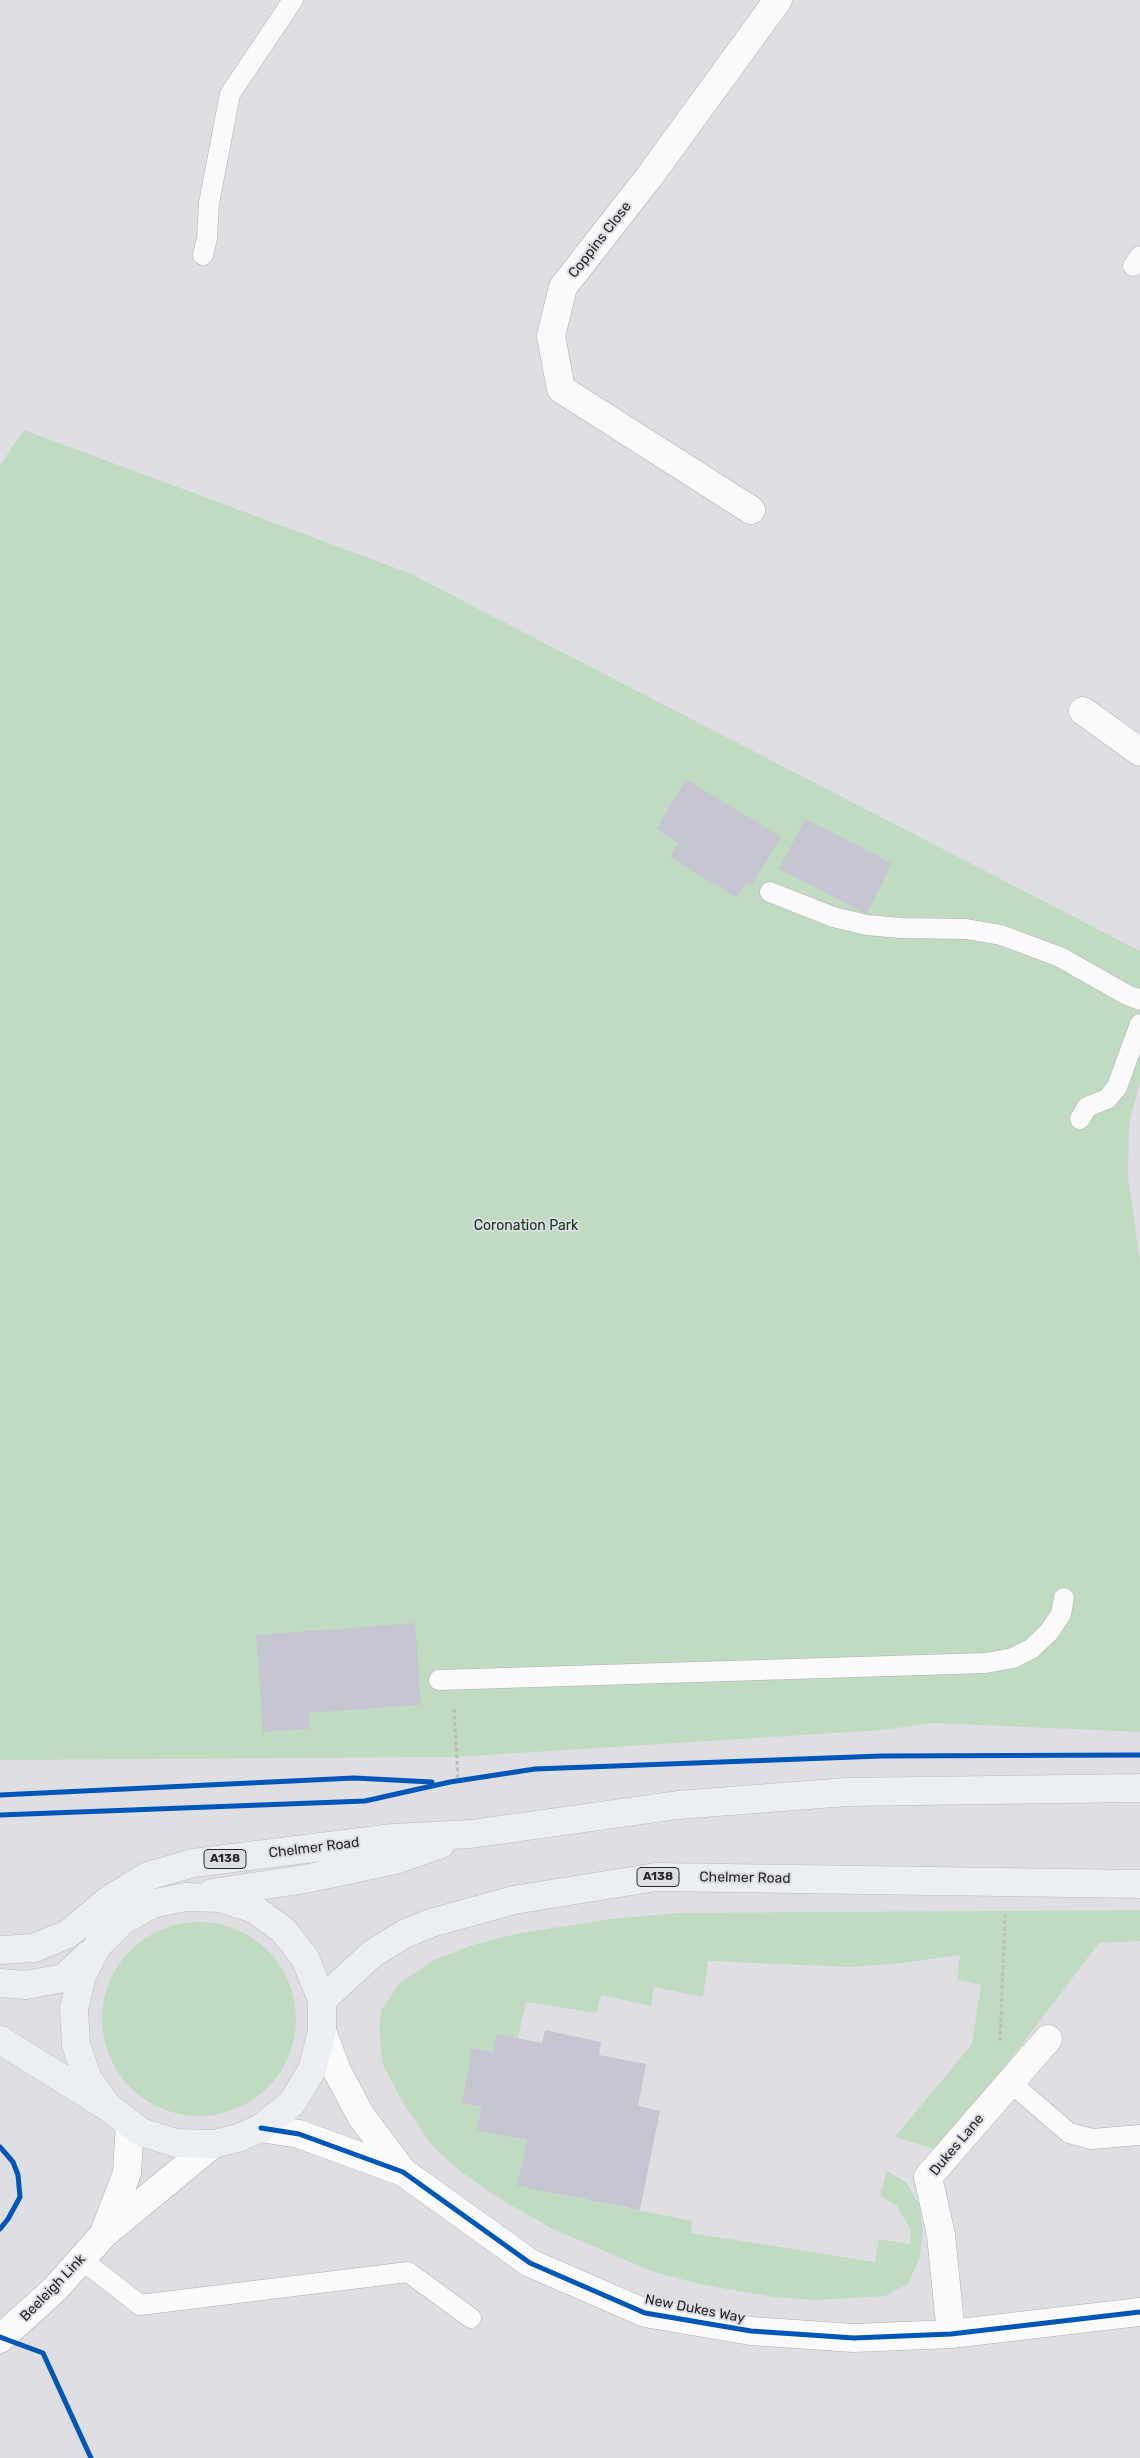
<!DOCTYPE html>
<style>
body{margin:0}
canvas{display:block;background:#dedee3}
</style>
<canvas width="1140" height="2458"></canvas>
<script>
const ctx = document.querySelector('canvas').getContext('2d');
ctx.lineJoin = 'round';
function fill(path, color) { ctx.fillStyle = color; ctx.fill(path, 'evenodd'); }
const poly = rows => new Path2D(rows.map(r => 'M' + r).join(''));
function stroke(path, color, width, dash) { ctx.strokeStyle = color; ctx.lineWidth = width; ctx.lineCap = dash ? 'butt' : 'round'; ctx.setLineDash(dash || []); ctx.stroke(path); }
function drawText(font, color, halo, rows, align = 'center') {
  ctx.font = font + ' Rubik,sans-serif'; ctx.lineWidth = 4; ctx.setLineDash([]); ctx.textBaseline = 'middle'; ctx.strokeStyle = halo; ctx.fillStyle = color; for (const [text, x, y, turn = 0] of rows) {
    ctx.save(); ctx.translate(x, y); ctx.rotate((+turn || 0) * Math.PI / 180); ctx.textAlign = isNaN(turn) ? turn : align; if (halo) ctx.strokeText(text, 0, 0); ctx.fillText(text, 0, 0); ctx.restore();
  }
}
const green = poly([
 [24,430,409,573,1140,951,1140,1082,1129,1123,1128,1178,1140,1260,1140,1732,934,1723,882,1730,455,1757,0,1760,0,465],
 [1140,1910,1140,1941,1099,1943,1017,2051,937,2150,895,2137,972,2044,981,1985,957,1980,960,1955,902,1963,851,1967,708,1961,703,1997,654,1987,651,2006,601,1995,597,2013,526,2002,518,2038,497,2034,493,2052,472,2048,462,2103,482,2107,478,2131,527,2140,518,2186,692,2221,691,2233,875,2262,879,2239,910,2244,911,2230,897,2206,880,2196,887,2171,906,2182,919,2204,923,2231,920,2257,908,2284,885,2296,816,2300,774,2297,704,2285,654,2272,553,2229,505,2202,464,2174,434,2148,406,2108,383,2065,379,2027,382,2009,400,1983,434,1960,473,1945,516,1934,610,1919,677,1913],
 '102 2019a97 97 0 1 1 194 0a97 97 0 1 1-194 0Z'
]);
const building = poly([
 [686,779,781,837,751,886,747,883,737,898,670,857,678,843,656,829],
 [805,819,892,863,867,914,779,869],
 [415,1623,421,1705,309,1713,310,1729,263,1732,256,1635],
 [545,2030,601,2042,599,2055,646,2064,638,2106,660,2111,640,2210,517,2186,527,2140,477,2131,482,2107,462,2103,472,2048,493,2052,497,2034,542,2043]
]);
const path = poly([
 [454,1709,458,1781],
 [1000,2041,1005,1915]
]);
const service = poly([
 [203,255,207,238,209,203,230,94,293,0],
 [1133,266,1140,256],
 [770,892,833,917,867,925,901,928,966,929,1001,935,1060,957,1127,995,1140,1000],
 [1080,1119,1087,1107,1107,1099,1117,1087,1140,1024],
 [439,1680,986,1663,1013,1658,1031,1649,1049,1632,1061,1614,1064,1598],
 [1010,2082,1069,2133,1092,2139,1140,2135],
 [81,2259,140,2305,408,2272,471,2318]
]);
const minor = poly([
 [751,510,561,389,551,336,563,287,649,177,778,0],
 [1083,711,1140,752],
 [322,2031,337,2071,361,2116,403,2172],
 [261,2128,299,2134,403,2172,530,2263,645,2313,751,2331,854,2338,951,2334,1140,2312],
 [104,2233,127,2173,130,2123],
 [951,2334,941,2235,928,2177,1048,2039],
 [0,2339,56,2288,104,2234,213,2144]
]);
const primary = poly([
 [212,1893,305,1879,395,1860,441,1844],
 [0,1950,34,1948,68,1934,110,1899,148,1876,193,1863,393,1838,471,1834,678,1805,847,1792,1140,1788],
 [0,1983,26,1985,64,1978,88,1955],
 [322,2000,372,1954,404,1934,431,1923,514,1900,656,1877,1140,1884],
 [0,2040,108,2107,141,2132,176,2143,213,2144,238,2138,261,2128,292,2103,312,2070,322,2031,322,2000,305,1958,283,1930,254,1909,220,1898,185,1897,152,1904,122,1921,98,1945,82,1975,74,2009,76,2045,88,2079,108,2107]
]);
const cycleway = poly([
 [0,1795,354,1778,432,1782],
 [0,1815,365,1801,450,1782,535,1769,881,1756,1140,1755],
 [261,2128,299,2134,403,2172,530,2263,645,2313,751,2331,854,2338,951,2334,1140,2312],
 [0,2147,13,2162,18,2175,20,2197,8,2219,0,2229],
 [0,2337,43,2353,91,2458]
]);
const shields = [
 [225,1859,42],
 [658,1877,42]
];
const shieldNames = [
 ["A138",225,1859],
 ["A138",658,1877]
];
const streetNames = [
 ["Coppins Close",600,240,-52],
 ["Chelmer Road",314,1848,-7],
 ["Chelmer Road",745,1878,1],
 ["Dukes Lane",957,2145,-50],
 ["Beeleigh Link",53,2288,-46],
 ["New Dukes Way",695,2309,11]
];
const parkNames = [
 ["Coronation Park",526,1226]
];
fill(green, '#c1dbc3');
fill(building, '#c6c6d2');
stroke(service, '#afafb3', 21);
stroke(minor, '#afafb3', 29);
stroke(primary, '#bbbbbd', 29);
stroke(path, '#bebebf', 3, [4, 2.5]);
stroke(service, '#fafafb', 20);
stroke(minor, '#fafafb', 28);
stroke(primary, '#ebeef3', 28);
stroke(cycleway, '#0057b8', 5);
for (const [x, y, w] of shields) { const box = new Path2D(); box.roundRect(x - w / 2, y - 9.5, w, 19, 4); ctx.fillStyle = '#dddde4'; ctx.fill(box); stroke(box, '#262628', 1); }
drawText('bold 12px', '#262628', null, shieldNames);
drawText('14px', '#262628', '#dddde4', streetNames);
drawText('14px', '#113813', '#dddde4', parkNames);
</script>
